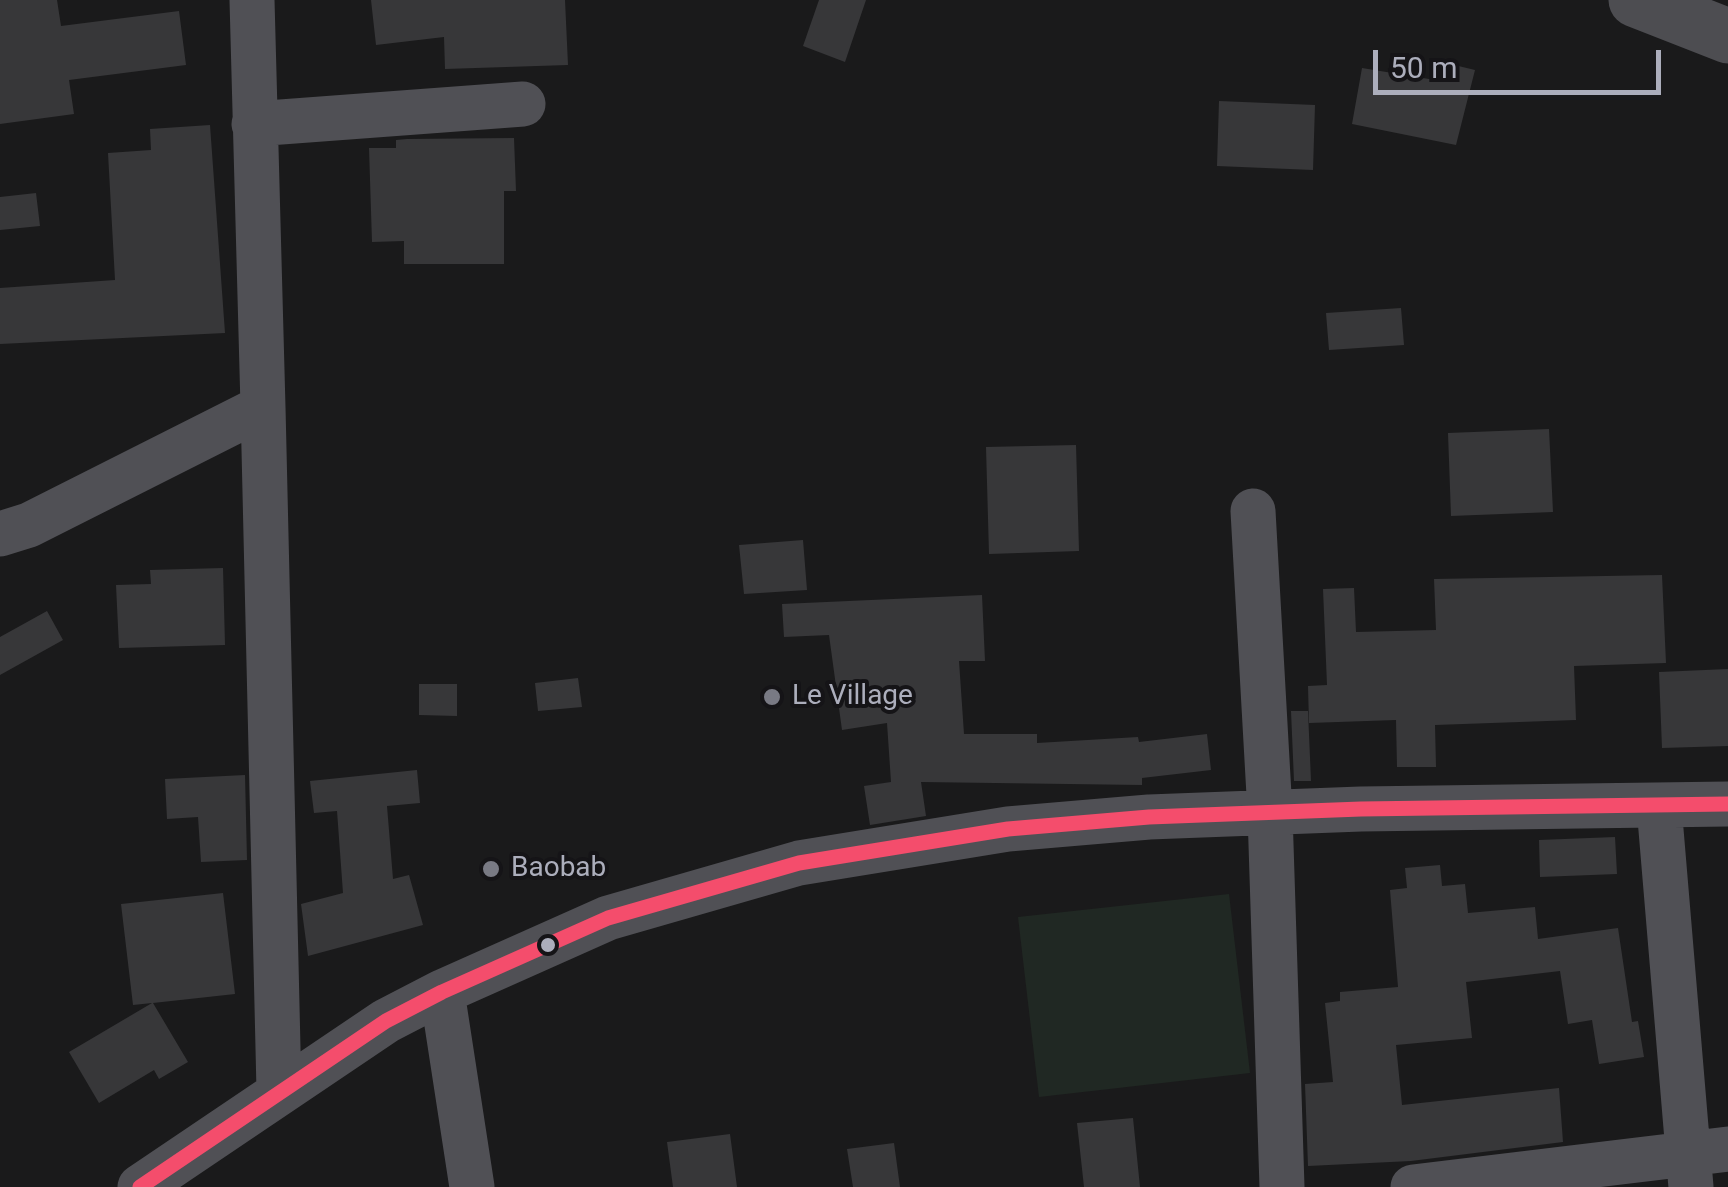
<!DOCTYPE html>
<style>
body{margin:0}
#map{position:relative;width:1728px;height:1187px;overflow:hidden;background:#1a1a1b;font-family:Roboto,sans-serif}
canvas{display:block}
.scale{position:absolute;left:1373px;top:50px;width:288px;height:45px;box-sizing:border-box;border:5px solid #acaebc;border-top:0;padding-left:12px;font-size:30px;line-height:35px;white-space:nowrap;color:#acaebc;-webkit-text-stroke:8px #151417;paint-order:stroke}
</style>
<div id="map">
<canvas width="1728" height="1187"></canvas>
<div class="scale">50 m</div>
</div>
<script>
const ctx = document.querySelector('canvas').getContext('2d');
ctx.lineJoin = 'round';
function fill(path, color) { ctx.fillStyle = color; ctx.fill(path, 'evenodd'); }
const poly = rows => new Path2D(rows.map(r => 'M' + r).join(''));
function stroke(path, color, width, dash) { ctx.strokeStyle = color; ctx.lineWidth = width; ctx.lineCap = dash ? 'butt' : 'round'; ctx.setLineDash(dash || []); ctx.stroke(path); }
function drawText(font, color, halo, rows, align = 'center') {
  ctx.font = font + ' Roboto,sans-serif'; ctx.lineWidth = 8; ctx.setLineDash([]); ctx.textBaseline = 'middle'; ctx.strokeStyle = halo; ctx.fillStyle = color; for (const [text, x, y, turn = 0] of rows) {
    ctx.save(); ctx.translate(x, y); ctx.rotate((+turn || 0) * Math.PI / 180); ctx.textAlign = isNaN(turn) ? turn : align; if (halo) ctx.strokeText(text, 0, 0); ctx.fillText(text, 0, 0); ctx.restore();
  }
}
const green = poly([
 [1229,894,1250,1073,1039,1097,1018,917]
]);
const building = poly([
 [0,0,57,0,61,26,179,11,186,65,69,80,74,114,0,124],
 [371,0,565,0,568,65,445,69,444,37,376,45],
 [819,0,866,0,845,62,803,46],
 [1446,63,1475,70,1456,145,1352,124,1362,68,1441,81],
 [1219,101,1315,105,1313,170,1217,166],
 [210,125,225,333,0,344,0,288,115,280,108,153,151,150,150,129],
 [514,138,516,191,504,191,504,264,404,264,404,241,372,242,369,148,396,148,396,140,407,139],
 [36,193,40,226,0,230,0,197],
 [1401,308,1404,345,1329,350,1326,313],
 [1549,429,1553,512,1451,516,1448,433],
 [1076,445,1079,551,989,554,986,447],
 [803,540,807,590,744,594,739,545],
 [223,568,225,645,119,648,116,585,151,584,150,570],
 [1662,575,1666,663,1574,666,1576,720,1435,725,1436,767,1397,767,1396,720,1309,723,1308,686,1327,685,1323,589,1354,588,1356,632,1436,630,1434,579],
 [982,595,985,661,959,661,964,734,1037,734,1037,743,1138,737,1139,742,1207,734,1211,770,1142,778,1142,785,921,782,926,816,870,825,864,786,891,782,887,723,842,730,829,635,784,637,782,604],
 [47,611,63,640,0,675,0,637],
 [1728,669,1728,746,1662,748,1659,672],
 [578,678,582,707,538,711,535,683],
 [419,684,457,684,457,716,419,715],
 [1291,711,1308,711,1311,781,1294,781],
 [417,770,420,803,387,806,393,879,409,875,423,925,308,956,301,904,343,893,337,811,314,813,310,781],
 [245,775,247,860,201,862,198,817,167,819,165,779],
 [1615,837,1617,874,1540,877,1539,840],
 [1440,865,1442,886,1465,884,1468,913,1535,907,1538,939,1618,928,1632,1022,1638,1021,1644,1057,1599,1064,1592,1020,1568,1024,1560,971,1466,982,1472,1038,1396,1045,1402,1105,1559,1088,1563,1142,1411,1161,1308,1166,1305,1084,1333,1082,1325,1003,1340,1001,1340,992,1398,987,1390,890,1407,888,1405,868],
 [223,893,235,994,153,1003,188,1062,159,1079,154,1070,99,1103,69,1052,152,1003,133,1005,121,904],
 [1133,1118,1140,1187,1084,1187,1077,1123],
 [730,1134,737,1187,673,1187,667,1142],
 [894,1143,900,1187,853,1187,847,1149]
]);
const minor = poly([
 [254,124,523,104],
 [263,407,279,1091],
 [1253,511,1270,813,1282,1187],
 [0,534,29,525,263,407,252,0],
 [1659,806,1691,1187],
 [442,992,472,1187],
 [140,1187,386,1021,442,992,608,918,799,863,1008,829,1149,817,1361,809,1728,804],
 [1413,1187,1728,1149]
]);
const major = poly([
 [1636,0,1728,36]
]);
const bus1 = poly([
 [140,1187,386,1021,442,992,608,918,799,863,1008,829,1149,817,1361,809,1728,804]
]);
const markers = [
 [772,697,10,"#797a84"],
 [491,869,10,"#797a84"],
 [548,945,9,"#acaebc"]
];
const poiNames = [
 ["Le Village",792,697],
 ["Baobab",511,869]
];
fill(green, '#202823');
fill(building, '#373739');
stroke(minor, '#505055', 45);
stroke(major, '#4d4d51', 55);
stroke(bus1, '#f44d6c', 15);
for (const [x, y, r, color] of markers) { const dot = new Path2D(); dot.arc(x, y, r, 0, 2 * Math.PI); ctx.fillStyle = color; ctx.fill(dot); stroke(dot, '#151417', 4); }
drawText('28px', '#acaebc', '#151417', poiNames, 'left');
</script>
